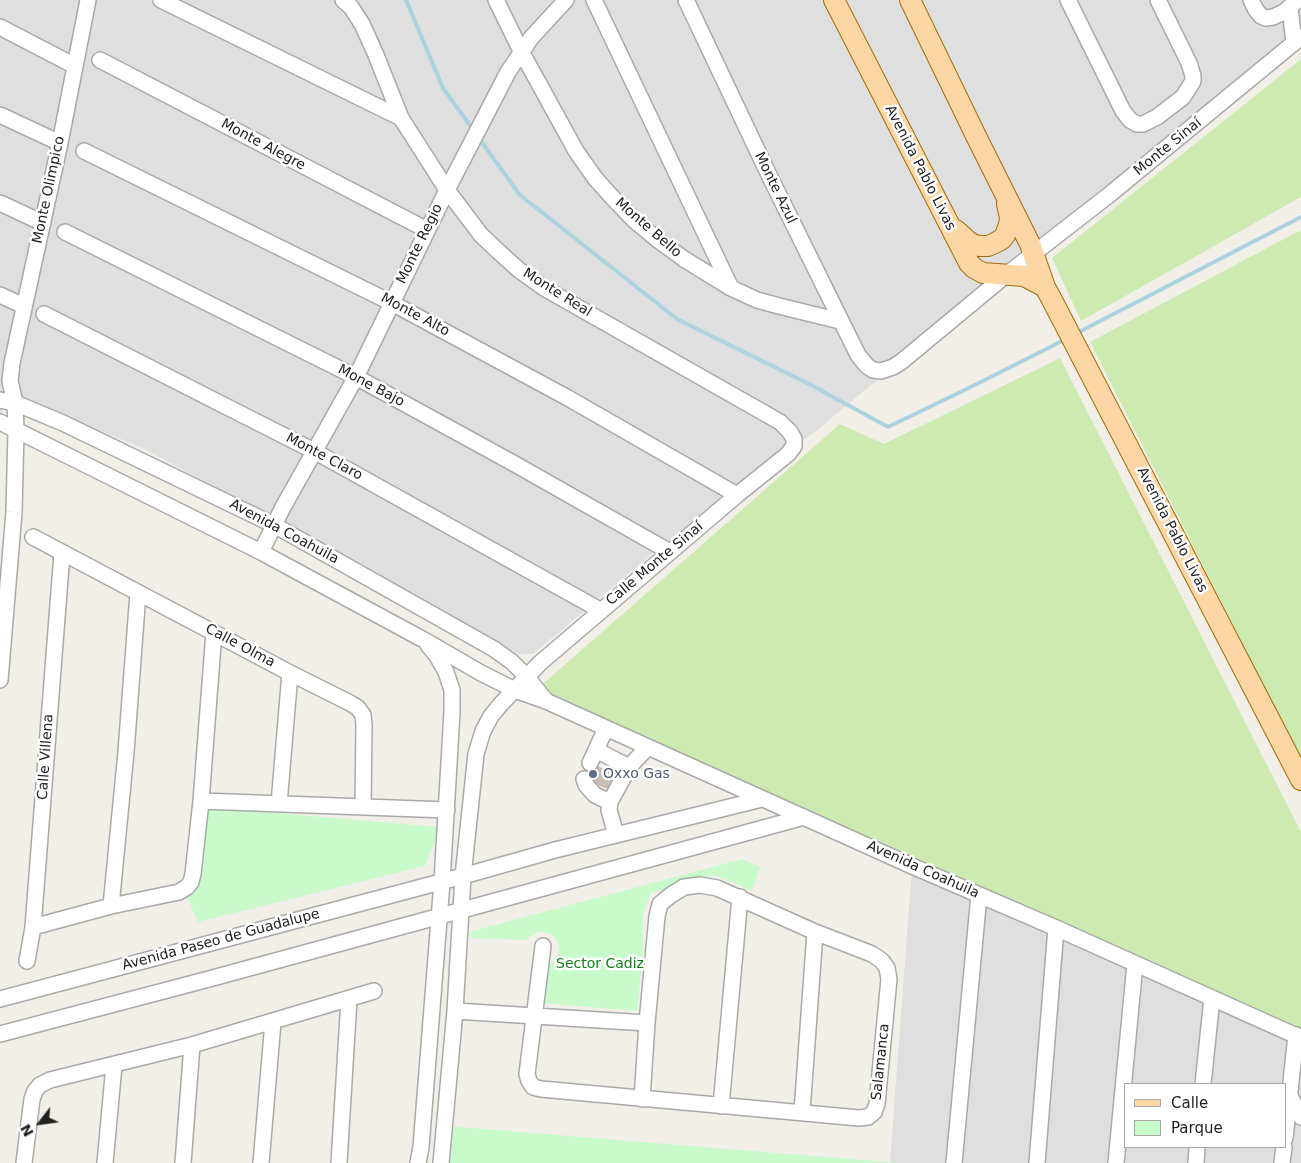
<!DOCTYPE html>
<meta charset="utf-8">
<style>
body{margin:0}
#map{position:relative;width:1301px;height:1163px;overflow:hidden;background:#f2efe9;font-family:"DejaVu Sans",sans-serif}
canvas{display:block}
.legend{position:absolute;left:1124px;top:1083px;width:162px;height:65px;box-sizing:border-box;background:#fff;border:1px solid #a7a7a7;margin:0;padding:6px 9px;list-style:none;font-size:15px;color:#222}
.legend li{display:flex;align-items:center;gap:10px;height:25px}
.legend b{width:25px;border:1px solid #a7a7a7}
.north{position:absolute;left:15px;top:1098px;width:50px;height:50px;-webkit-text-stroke:4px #fff;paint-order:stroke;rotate:240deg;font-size:14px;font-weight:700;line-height:20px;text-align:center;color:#222}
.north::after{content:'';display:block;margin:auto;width:18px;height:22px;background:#222;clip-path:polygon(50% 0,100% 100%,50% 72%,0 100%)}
</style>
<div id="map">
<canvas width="1301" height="1163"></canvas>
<ul class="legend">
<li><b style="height:6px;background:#fcd6a4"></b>Calle</li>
<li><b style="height:14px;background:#c8facc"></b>Parque</li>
</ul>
<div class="north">N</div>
</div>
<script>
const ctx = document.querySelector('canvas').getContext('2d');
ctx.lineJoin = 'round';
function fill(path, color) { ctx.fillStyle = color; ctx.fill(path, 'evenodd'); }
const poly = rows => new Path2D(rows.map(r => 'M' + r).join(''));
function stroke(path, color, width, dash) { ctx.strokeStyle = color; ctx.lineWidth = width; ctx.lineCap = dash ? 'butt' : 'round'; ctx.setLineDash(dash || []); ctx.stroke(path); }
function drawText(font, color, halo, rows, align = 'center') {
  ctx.font = font + ' "DejaVu Sans",sans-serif'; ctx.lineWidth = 5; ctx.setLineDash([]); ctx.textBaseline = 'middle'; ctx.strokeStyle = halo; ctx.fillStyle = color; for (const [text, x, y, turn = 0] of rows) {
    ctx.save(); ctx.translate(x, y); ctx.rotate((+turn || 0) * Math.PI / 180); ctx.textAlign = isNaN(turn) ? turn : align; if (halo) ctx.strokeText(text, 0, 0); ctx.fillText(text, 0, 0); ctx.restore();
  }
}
const residential = poly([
 [0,0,1301,0,1301,25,816,431,665,543,533,654,519,654,145,449,5,392,0,423],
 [912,867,1301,1048,1301,1163,890,1163],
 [1125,1084,1285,1084,1285,1147,1125,1147]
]);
const grass = poly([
 [1301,59,1301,197,1081,321,1052,258],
 [1301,230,1301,759,1090,342],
 [1060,358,1301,832,1301,1029,537,689,840,424,884,444]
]);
const park = poly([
 [204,807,440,827,425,866,198,922,187,897,199,875],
 [743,859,760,867,752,891,715,875,651,893,643,914,643,956,637,1011,542,1003,545,968,551,964,557,958,559,952,559,945,553,935,539,931,526,940,469,938,472,931],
 [448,1126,899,1163,446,1163]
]);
const stream = poly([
 [406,0,443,88,474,131],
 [478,137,520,195,677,319,813,386,888,427,979,383,1066,339],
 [1077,333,1301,217]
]);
const building = poly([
 [598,767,614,774,607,788,599,785,594,780,590,772,595,771,598,767]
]);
const minor = poly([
 [161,0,401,118],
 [343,0,351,7,362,24,376,55,401,118,447,190,481,235,499,252,519,270,544,288,780,422,790,432,794,439,794,446,788,454,737,495,540,663,501,704,491,716,483,731,476,754,463,876,455,1011,441,1163],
 [496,0,521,51,576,151,595,178,611,196,634,220,658,240,684,259,731,288,757,300,779,306,840,321],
 [594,0,731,288],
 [686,0,768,173,858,355,867,366,873,370,881,371,893,367,901,362,1006,275,1109,195,1301,37],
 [1068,0,1123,111,1130,120,1137,124,1143,124,1157,117,1183,97,1193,81,1193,76,1189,63,1158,0],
 [1251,0,1256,10,1261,16,1266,18,1273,17,1284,12,1298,0],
 [1290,8,1294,43],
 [0,27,75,66],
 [100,60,427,230],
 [0,115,60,143],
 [84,151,392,303,568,398,737,495],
 [0,203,43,223],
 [65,232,356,377,513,463,670,552],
 [0,295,24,306],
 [44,314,314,451,600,610],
 [0,400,15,403,63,423,274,525,494,649,512,662,526,676,546,701],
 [0,422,261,552,424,640,481,673,515,690,546,701,912,866,1056,928,1301,1038],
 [33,537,290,673,350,703,358,708,363,715,364,725,363,807],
 [261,552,282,509,356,377,447,190,508,72,531,38,566,0],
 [0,680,14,512,16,430,15,403,10,381,12,363,60,143,88,0],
 [596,750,629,767],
 [590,763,606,728],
 [584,779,586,785,595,795,610,802],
 [201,801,447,810],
 [279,804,290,673],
 [616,835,609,810,610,802,629,767,648,747],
 [111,906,126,752,138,593],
 [33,927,111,906,179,892,187,887,191,882,193,874,201,801,214,632],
 [543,946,527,1074,529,1081,533,1087,541,1089,859,1118,868,1117,874,1112,877,1104,889,979,887,968,882,961,872,954,815,932,717,888,700,885,684,887,671,895,660,904,657,916,647,1023,642,1099],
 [27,961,33,927,62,553],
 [0,999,463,876,555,850,762,799],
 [455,1011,647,1023],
 [0,1034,209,979,804,817],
 [1203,1084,1212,998],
 [1289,1094,1301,1117],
 [721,1106,740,897],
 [802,1112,815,932],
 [1285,1138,1296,1035],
 [24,1163,32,1099,35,1091,40,1085,50,1080,192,1045,374,991],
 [105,1163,114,1065],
 [183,1163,192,1045],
 [261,1163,273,1022],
 [339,1163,349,999],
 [418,1163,421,1147,442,882,452,712,452,690,446,672,437,656,428,645],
 [954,1163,979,895],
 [1037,1163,1056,928],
 [1116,1163,1135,964],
 [1196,1163,1197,1147],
 [1282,1163,1284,1147]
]);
const major = poly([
 [834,0,969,263,974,268,983,273,1024,276,1045,287],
 [910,0,977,138,1030,244,1045,287,1051,298,1301,780],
 [956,230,968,241,974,245,981,246,988,246,995,243,1002,239,1005,235,1009,225,1010,218,1007,204]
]);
const markers = [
 [593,774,5,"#5c6f8a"]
];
const streetNames = [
 ["Monte Alegre",263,145,28],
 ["Monte Sinaí",1168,147,-39],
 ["Avenida Pablo Livas",920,168,63],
 ["Monte Azul",775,188,64],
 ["Monte Olimpico",49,190,-78],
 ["Monte Bello",648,228,41],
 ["Monte Regio",420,244,-64],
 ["Monte Real",557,293,32],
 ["Monte Alto",415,315,28],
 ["Mone Bajo",371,386,28],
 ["Monte Claro",324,457,28],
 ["Avenida Pablo Livas",1172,530,63],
 ["Avenida Coahuila",284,532,28],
 ["Calle Monte Sinaí",655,564,-40],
 ["Calle Olma",240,646,28],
 ["Calle Villena",46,757,-86],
 ["Avenida Coahuila",923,870,24],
 ["Avenida Paseo de Guadalupe",221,940,-15],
 ["Salamanca",881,1062,-84]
];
const serviceNames = [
 ["Oxxo Gas",603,774]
];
const parkNames = [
 ["Sector Cadiz",600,964]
];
fill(residential, '#e0dfdf');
fill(grass, '#cdebb0');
fill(park, '#c8facc');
stroke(stream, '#aad3df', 4);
fill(building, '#c7bfb8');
stroke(building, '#c4b6ab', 1);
stroke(minor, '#a9a9a9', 18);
stroke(major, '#a06b00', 22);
stroke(minor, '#fff', 15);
stroke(major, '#fcd6a4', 20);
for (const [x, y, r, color] of markers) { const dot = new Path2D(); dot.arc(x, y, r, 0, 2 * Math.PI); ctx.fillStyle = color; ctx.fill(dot); stroke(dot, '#fff', 2); }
drawText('14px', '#222', '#fff', streetNames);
drawText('14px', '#4e5e75', '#fff', serviceNames, 'left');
drawText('14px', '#0c8416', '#fff', parkNames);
</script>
